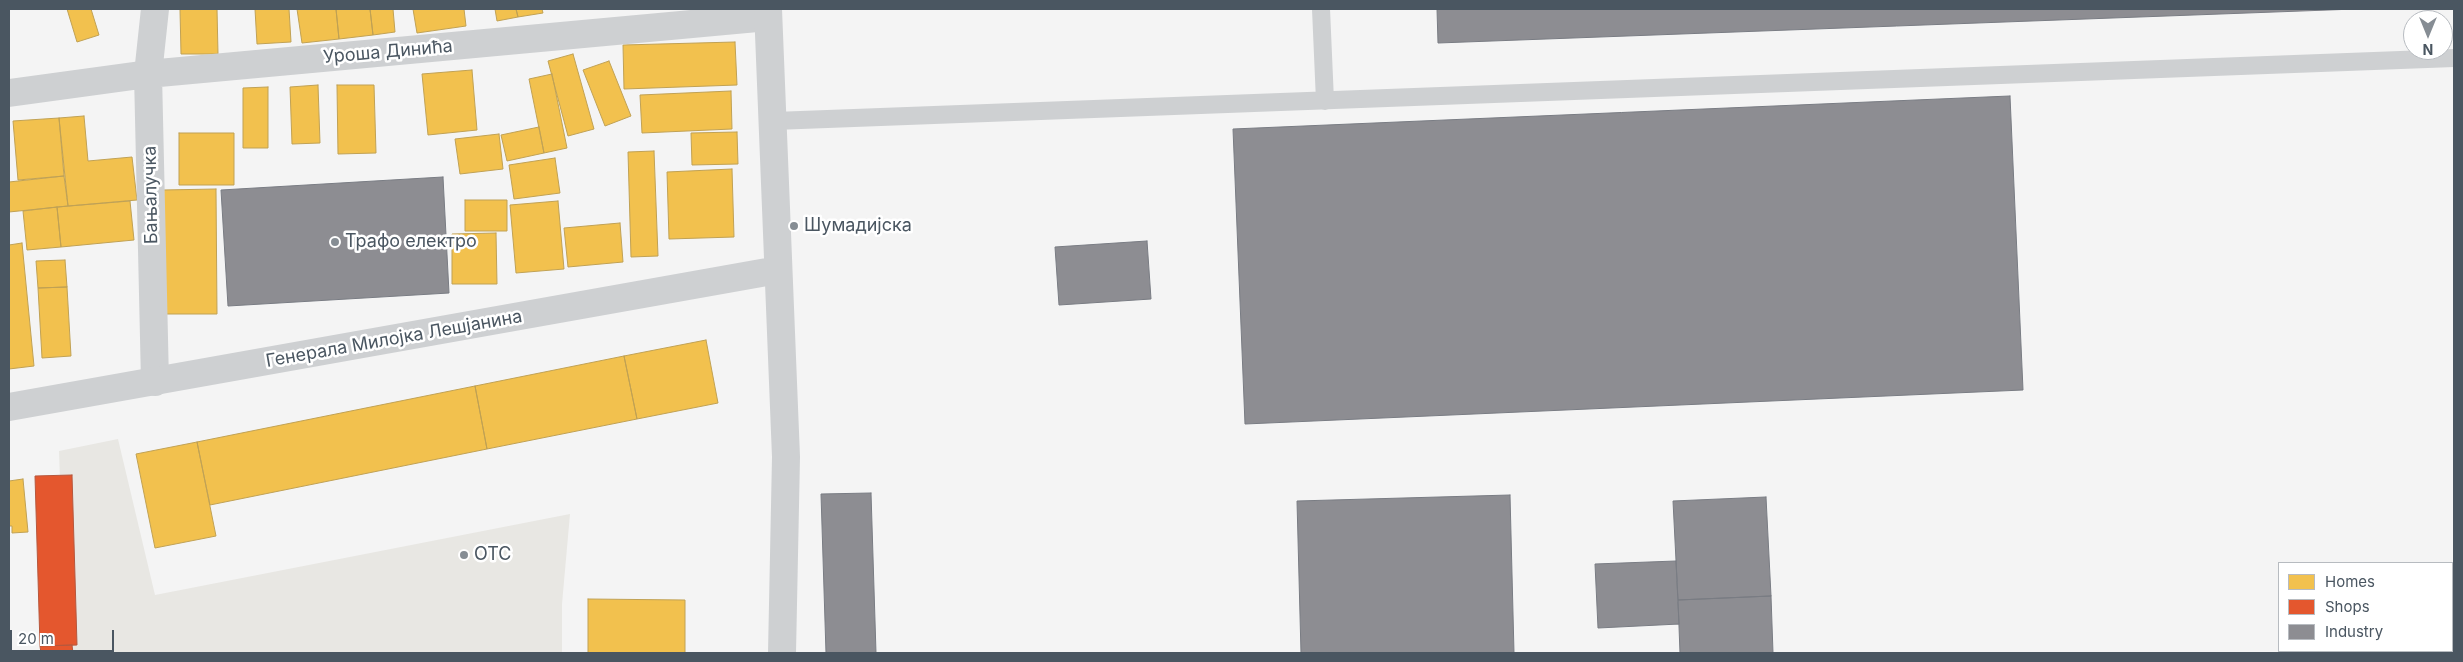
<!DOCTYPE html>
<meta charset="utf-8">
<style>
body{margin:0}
#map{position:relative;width:2463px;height:662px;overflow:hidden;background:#f4f4f4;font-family:Inter,sans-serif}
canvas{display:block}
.frame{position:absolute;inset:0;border:10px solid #4a5661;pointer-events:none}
.legend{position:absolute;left:2278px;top:562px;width:175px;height:90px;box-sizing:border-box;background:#fff;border:1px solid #b7bbc0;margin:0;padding:6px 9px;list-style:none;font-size:15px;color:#4a5661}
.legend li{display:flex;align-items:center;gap:10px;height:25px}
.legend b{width:25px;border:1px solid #b7bbc0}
.north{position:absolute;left:2403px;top:10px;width:50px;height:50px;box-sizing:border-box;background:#fff;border:1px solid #b7bbc0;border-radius:50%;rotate:180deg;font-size:14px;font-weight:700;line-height:20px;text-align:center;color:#4a5661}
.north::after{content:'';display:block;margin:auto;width:18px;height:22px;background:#868d94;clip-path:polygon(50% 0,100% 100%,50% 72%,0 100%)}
.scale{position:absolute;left:10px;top:630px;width:104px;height:22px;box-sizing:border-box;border:2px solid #4a5661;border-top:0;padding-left:6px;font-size:15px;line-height:18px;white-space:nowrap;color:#4a5661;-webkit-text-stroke:4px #fff;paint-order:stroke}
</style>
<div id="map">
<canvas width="2463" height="662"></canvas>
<div class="frame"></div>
<ul class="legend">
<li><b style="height:14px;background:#f2c14e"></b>Homes</li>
<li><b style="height:14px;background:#e4572e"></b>Shops</li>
<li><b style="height:14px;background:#8d8d92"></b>Industry</li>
</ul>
<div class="north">N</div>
<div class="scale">20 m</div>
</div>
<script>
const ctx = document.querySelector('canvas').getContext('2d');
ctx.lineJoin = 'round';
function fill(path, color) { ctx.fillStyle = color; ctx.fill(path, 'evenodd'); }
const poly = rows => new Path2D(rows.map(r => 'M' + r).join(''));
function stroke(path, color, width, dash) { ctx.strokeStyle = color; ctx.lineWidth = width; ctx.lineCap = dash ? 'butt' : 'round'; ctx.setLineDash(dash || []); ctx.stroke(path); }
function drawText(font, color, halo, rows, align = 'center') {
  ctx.font = font + ' Inter,sans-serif'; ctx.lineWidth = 5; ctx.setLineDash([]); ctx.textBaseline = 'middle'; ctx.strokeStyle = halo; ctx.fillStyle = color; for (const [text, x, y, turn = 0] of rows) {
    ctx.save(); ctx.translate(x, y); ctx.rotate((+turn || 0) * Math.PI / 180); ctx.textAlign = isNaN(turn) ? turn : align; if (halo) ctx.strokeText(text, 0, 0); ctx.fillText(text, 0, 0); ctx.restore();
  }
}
const commercial = poly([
 [118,439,155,595,570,514,562,604,562,653,66,653,59,451]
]);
const homes = poly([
 [67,9,91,9,99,35,77,42,67,9],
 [180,9,217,9,218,54,181,54,180,9],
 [255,9,289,9,291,42,257,44,255,9],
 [297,9,336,9,339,39,302,43,297,9],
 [336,9,370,9,373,35,339,39,336,9],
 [370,9,393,9,395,32,373,35,370,9],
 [413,9,464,9,466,26,417,33,413,9],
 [495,9,516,9,518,17,497,21,495,9],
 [516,9,542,9,543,13,518,17,516,9],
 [735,42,737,85,624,89,623,45,735,42],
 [573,54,594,129,568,136,548,61,573,54],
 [609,61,631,116,605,126,583,70,609,61],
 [472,70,477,130,428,135,422,74,472,70],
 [552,74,567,148,544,153,529,79,552,74],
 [318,85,320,143,292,144,290,87,318,85],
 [337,85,374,85,376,153,338,154,337,85],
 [268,87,268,148,243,148,243,88,268,87],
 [731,91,732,129,642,133,640,95,731,91],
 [84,116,88,161,132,157,137,200,68,206,59,118,84,116],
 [59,118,64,176,18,180,13,121,59,118],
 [539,127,544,153,507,161,501,135,539,127],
 [737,132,738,164,692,165,691,133,737,132],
 [179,133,234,133,234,185,179,185,179,133],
 [499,134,503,169,460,174,455,139,499,134],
 [654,151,658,256,631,257,628,152,654,151],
 [555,158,560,193,514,199,509,165,555,158],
 [732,169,734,237,669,239,667,172,732,169],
 [64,176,68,206,9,212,9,182,64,176],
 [216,189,217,314,164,314,163,190,216,189],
 [465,200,507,200,507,231,465,231,465,200],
 [130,201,134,240,61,247,57,207,130,201],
 [558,201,564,269,516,273,510,205,558,201],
 [57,207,61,247,27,250,23,211,57,207],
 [620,223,623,262,568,267,564,228,620,223],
 [496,233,497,284,452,284,452,234,496,233],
 [22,243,34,366,9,369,9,245,22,243],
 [65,260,67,287,38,288,36,261,65,260],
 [67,287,71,356,42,358,38,288,67,287],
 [706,340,718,403,637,419,624,356,706,340],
 [624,356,637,419,487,449,475,386,624,356],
 [475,386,487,449,210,505,197,442,475,386],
 [197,442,216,536,155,548,136,454,197,442],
 [23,479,28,532,12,533,12,526,9,526,9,481,23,479],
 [588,599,685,600,685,653,588,653,588,599]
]);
const shops = poly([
 [72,475,77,645,40,646,35,476,72,475],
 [72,645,73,653,41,653,40,646,72,645]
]);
const industry = poly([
 [1437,9,2355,9,1438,43,1437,9],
 [2010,96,2023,390,1245,424,1233,129,2010,96],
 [443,177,449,293,228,306,221,190,443,177],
 [1147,241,1151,299,1059,305,1055,247,1147,241],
 [871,493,876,653,826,653,821,494,871,493],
 [1510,495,1514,653,1301,653,1297,501,1510,495],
 [1766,497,1771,596,1678,600,1673,501,1766,497],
 [1676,561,1679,624,1598,628,1595,564,1676,561],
 [1771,596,1773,653,1680,653,1678,600,1771,596]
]);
const service = poly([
 [1321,9,1325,101],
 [774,121,2454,58]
]);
const minor = poly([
 [155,9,148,74,155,382],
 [9,93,148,74,768,17]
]);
const tertiary = poly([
 [768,9,786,457,782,653],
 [9,407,778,270]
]);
const markers = [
 [794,226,5,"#868d94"],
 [335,242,5,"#868d94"],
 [464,555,5,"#868d94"]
];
const streetNames = [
 ["Уроша Динића",388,52,-5],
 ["Бањалучка",151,195,-91],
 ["Генерала Милојка Лешјанина",394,339,-10]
];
const poiNames = [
 ["Шумадијска",804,226],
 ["Трафо електро",345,242],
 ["OTC",474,555]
];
fill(commercial, '#e8e7e3');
fill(homes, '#f2c14e');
stroke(homes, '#c0a154', 1);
fill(shops, '#e4572e');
stroke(shops, '#b6573d', 1);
fill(industry, '#8d8d92');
stroke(industry, '#797c83', 1);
stroke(service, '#ced0d2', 18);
stroke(minor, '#ced0d2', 28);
stroke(tertiary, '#ced0d2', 28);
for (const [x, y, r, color] of markers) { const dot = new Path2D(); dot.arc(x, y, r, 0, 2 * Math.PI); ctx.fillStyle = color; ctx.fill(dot); stroke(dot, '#fff', 2); }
drawText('18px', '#4a5661', '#fff', streetNames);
drawText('18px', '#4a5661', '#fff', poiNames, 'left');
</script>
